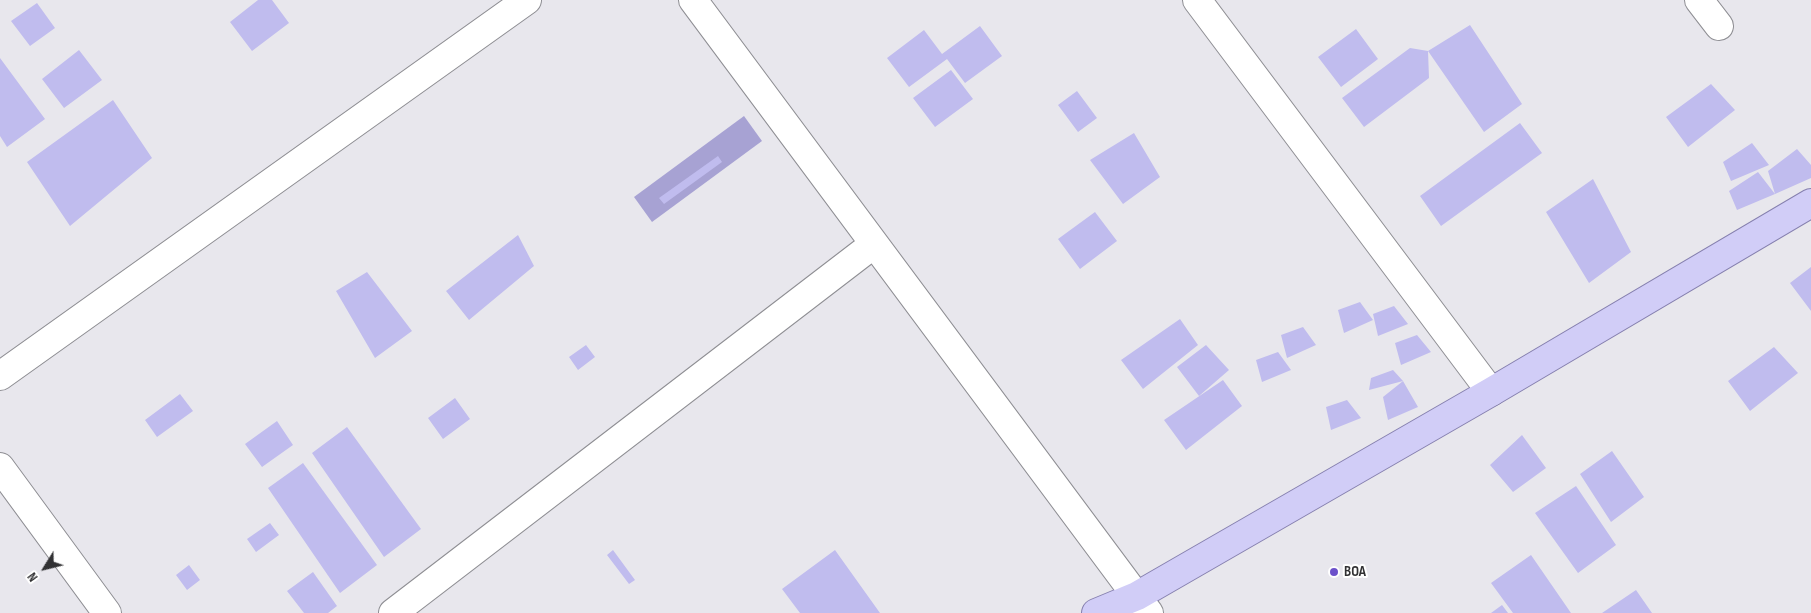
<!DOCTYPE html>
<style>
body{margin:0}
#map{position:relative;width:1811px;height:613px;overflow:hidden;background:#e8e7ed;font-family:"Sofia Sans Condensed",sans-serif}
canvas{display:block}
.north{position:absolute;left:20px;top:543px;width:50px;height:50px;-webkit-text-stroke:4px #fff;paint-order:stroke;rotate:234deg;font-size:14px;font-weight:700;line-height:20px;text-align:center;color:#313133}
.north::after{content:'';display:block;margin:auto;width:18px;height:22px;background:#313133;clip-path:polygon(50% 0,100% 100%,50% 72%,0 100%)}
</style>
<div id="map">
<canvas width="1811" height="613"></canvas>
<div class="north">N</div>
</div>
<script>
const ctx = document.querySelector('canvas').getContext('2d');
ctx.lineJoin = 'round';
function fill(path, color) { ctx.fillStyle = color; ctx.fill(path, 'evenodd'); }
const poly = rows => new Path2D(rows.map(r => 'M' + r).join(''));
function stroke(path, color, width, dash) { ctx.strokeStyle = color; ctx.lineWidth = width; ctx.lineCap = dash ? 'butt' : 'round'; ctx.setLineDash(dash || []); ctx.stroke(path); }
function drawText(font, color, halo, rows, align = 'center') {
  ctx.font = font + ' "Sofia Sans Condensed",sans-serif'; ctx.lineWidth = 4; ctx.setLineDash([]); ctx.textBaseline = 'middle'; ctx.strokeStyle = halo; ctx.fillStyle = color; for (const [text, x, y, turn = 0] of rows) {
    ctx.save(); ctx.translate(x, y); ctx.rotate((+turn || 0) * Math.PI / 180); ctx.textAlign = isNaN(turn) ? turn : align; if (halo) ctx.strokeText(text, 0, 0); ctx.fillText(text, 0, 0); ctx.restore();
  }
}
const water = poly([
 [744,116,762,141,652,222,634,197]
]);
const building = poly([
 [258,0,272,0,289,23,252,51,230,22],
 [37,3,55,28,30,46,11,21],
 [1470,25,1522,104,1484,132,1428,51],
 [980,26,1002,56,965,83,947,59,909,87,887,58,924,30,942,54],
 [1356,29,1378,59,1341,87,1318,57],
 [1410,48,1428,51,1429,78,1364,127,1342,98],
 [79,50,102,80,64,108,42,79],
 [0,58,45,119,7,147,0,136],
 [951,70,973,99,935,127,913,98],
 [1711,84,1735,110,1688,147,1666,117],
 [1077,91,1097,118,1078,132,1058,105],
 [113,100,152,158,70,226,27,162],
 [1520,123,1542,153,1441,226,1420,196],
 [1134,133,1160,177,1123,204,1090,160],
 [1752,143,1769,165,1731,181,1723,162],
 [1797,149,1811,165,1811,178,1775,194,1768,171],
 [718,156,722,162,664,204,659,198],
 [1758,172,1775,194,1737,210,1729,191],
 [1593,179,1631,252,1589,283,1546,212],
 [1095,212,1117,241,1080,269,1058,239],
 [518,235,534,266,469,320,446,291],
 [1811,267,1811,311,1790,283],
 [367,272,412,331,375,358,336,291],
 [1360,302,1373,320,1344,333,1338,310],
 [1394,306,1408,324,1378,336,1373,314],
 [1180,319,1198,345,1143,389,1121,360],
 [1303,327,1316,345,1287,358,1281,335],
 [1417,335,1431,352,1401,365,1395,343],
 [586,345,595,357,578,370,569,357],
 [1206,345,1229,370,1199,396,1177,367],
 [1774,347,1798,373,1750,411,1728,381],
 [1278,352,1291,370,1262,382,1256,360],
 [1393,370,1403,381,1369,390,1371,378],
 [1223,380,1242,406,1186,450,1164,420],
 [1403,381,1418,407,1388,420,1383,397],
 [180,394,193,411,157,437,145,420],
 [455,398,470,419,443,439,428,418],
 [1347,400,1361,418,1331,430,1326,407],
 [277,421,293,445,262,467,245,444],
 [347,427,421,529,384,557,312,453],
 [1522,435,1546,468,1513,492,1490,465],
 [1612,451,1644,497,1611,522,1580,474],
 [303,463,377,565,340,593,268,488],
 [1576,486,1616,545,1578,573,1535,513],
 [270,523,279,535,256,552,247,539],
 [613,550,635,580,629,584,607,555],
 [835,550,880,613,800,613,782,589],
 [1531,555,1571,613,1513,613,1491,583],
 [189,565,200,580,187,590,176,575],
 [313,572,337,606,328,613,304,613,287,591],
 [1636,590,1652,613,1602,613],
 [1502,605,1508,613,1491,613]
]);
const minor = poly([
 [693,0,1149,613],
 [1197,0,1491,392],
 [1699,0,1719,26],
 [0,376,527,0],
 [0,467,107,613],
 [393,613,874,244]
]);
const major = poly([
 [1096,613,1137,596,1491,392,1811,203]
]);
const markers = [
 [1334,572,5,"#6c51ca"]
];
const poiNames = [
 ["BOA",1344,572]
];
fill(water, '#a7a2d3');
fill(building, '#c0bcee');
stroke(minor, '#8e8e93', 30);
stroke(major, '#8680af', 30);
stroke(minor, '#fff', 28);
stroke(major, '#d1cdf7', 28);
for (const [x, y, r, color] of markers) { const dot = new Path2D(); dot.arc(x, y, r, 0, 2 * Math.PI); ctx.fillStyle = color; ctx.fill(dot); stroke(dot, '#fff', 2); }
drawText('bold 15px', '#313133', '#fff', poiNames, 'left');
</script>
